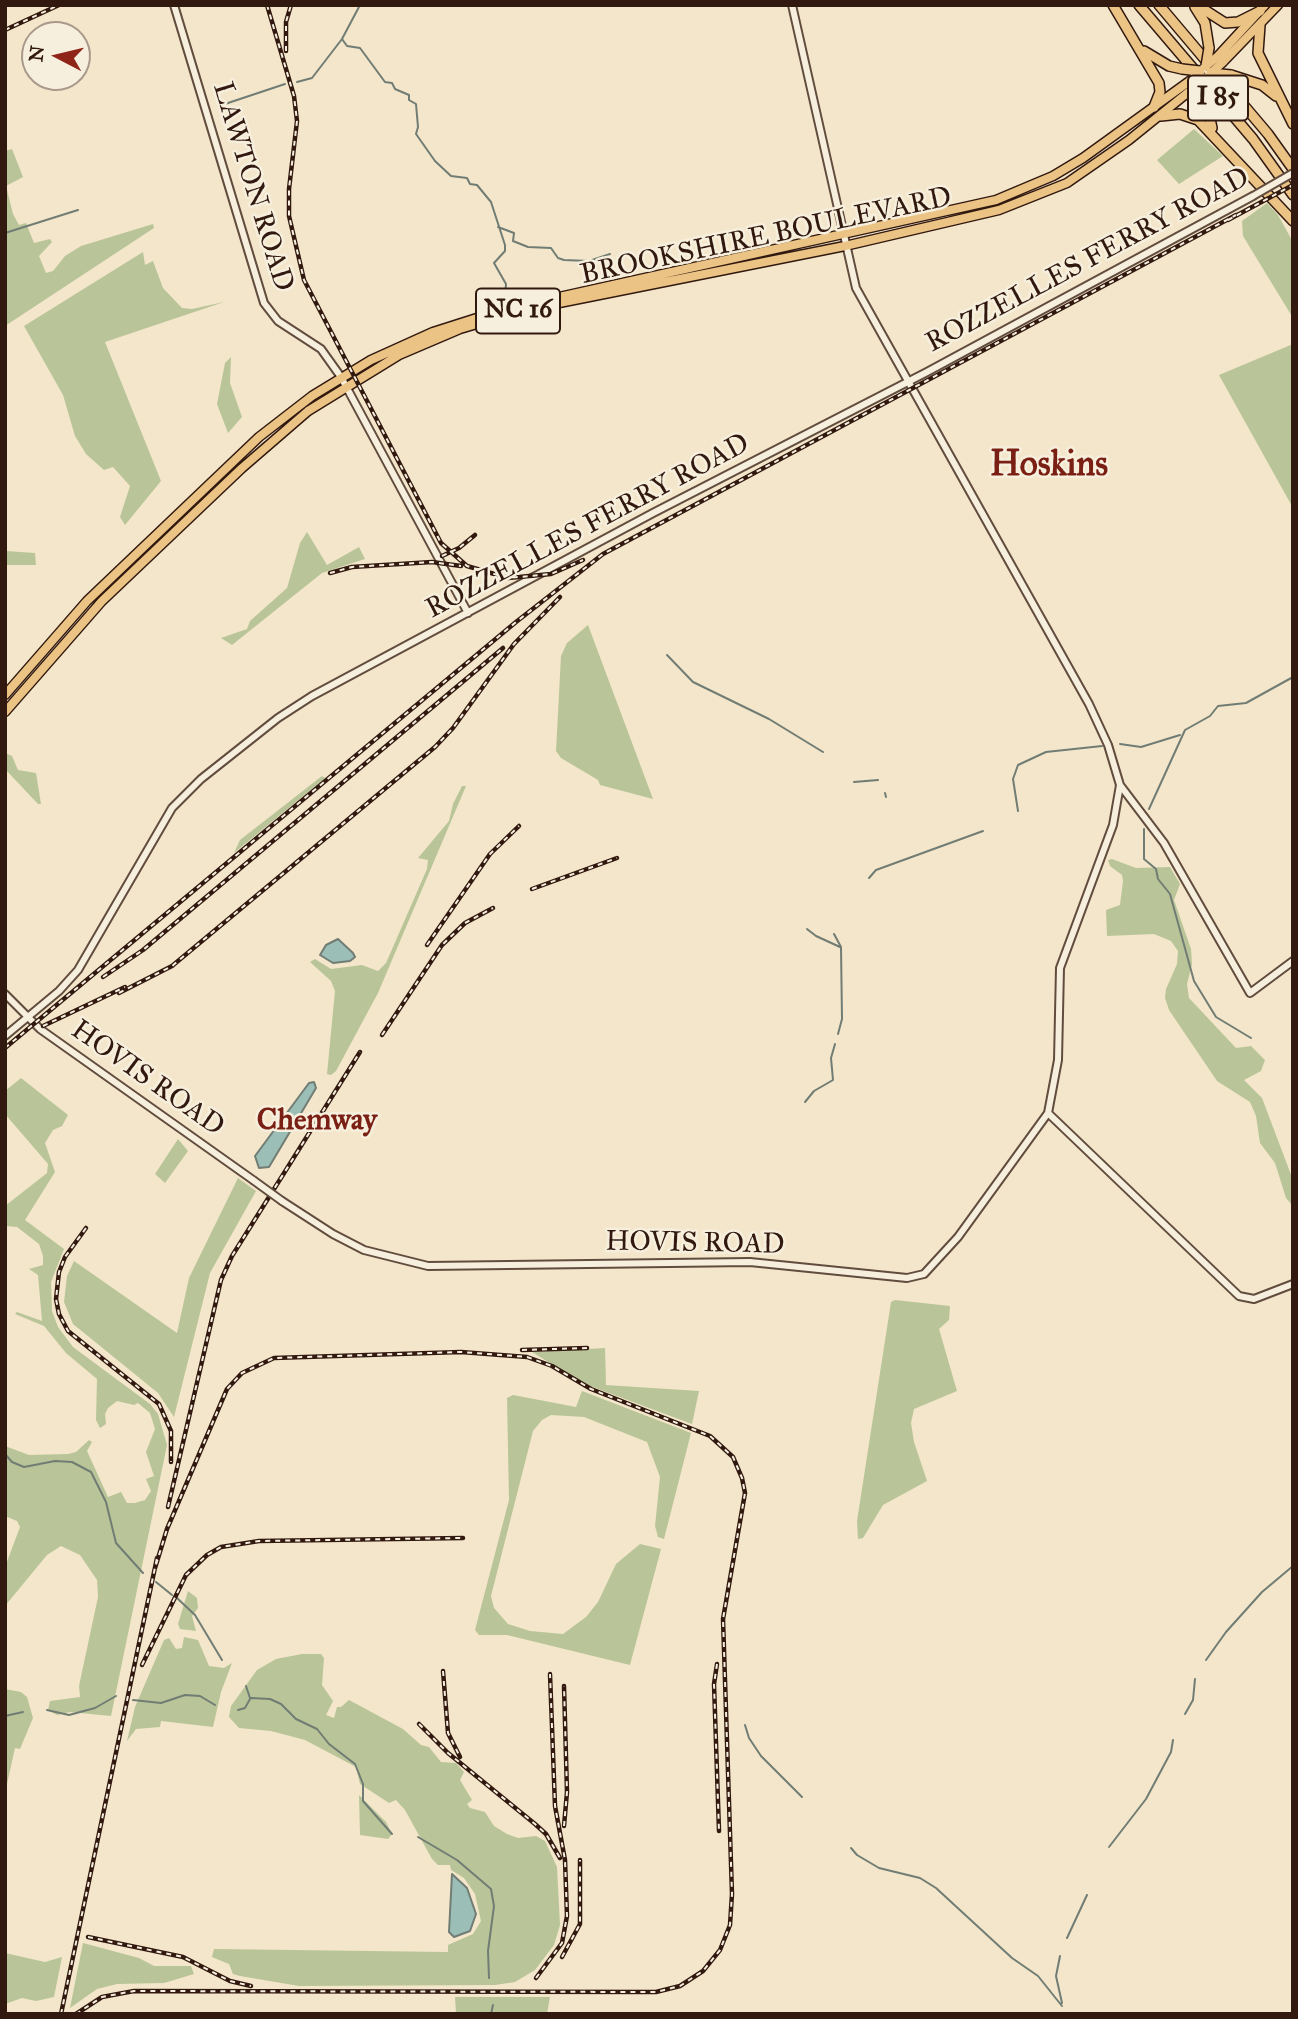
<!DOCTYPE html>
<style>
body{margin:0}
#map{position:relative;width:1298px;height:2019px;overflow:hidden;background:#f3e6ca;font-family:"IM FELL Great Primer",serif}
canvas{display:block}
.frame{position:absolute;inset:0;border:7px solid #321910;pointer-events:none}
.north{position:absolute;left:21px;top:21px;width:70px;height:70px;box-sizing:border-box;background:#f7efdd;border:2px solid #a8998b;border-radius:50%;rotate:277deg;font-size:19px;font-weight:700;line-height:28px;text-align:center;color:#321910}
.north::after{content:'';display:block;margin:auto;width:24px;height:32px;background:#8f2418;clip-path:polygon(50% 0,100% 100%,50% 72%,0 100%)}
</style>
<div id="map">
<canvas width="1298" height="2019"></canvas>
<div class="frame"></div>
<div class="north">N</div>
</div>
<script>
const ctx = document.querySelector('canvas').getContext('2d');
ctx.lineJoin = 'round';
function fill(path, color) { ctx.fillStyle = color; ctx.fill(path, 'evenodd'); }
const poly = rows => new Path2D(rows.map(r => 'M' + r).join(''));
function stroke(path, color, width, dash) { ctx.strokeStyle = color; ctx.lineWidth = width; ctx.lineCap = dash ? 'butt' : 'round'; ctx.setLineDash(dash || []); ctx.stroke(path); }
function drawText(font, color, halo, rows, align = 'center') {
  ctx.font = font + ' "IM FELL Great Primer",serif'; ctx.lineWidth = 5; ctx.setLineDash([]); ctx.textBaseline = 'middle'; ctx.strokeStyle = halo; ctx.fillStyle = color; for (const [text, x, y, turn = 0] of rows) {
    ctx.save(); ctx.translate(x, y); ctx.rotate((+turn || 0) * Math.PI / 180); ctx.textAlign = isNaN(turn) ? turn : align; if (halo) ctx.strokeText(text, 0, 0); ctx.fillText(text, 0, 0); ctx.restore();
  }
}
const green = poly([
 [1194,129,1223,156,1179,184,1157,160],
 [12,149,23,177,6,186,13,214,19,225,26,223,34,243,50,239,52,242,39,256,46,273,53,271,65,256,81,246,153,224,154,228,5,326,5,151],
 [1267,203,1278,215,1293,242,1293,318,1243,236,1242,221],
 [143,252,145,265,153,261,163,288,182,308,192,309,224,302,105,342,161,481,125,525,120,517,130,486,113,467,104,470,86,454,75,436,63,395,24,326],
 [1293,344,1293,508,1219,375],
 [231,357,230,383,242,417,228,433,217,404,225,363],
 [307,532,327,565,359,547,365,559,322,573,232,645,221,638,247,629,250,621,287,588,300,543],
 [6,551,35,553,36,565,5,565],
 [588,625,653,799,600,785,598,780,561,758,556,751,561,656,567,643],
 [5,753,12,756,18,770,36,773,41,804,38,804,5,769],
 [322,776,325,778,234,853,240,840],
 [462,786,466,786,378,993,336,1071,331,1075,327,1074,335,991,331,981,310,962,315,959,331,969,362,965,378,971,386,963,427,869,428,860,418,858,449,821,453,804],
 [1112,859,1136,868,1170,867,1180,884,1174,900,1191,949,1192,964,1187,984,1189,998,1236,1048,1251,1046,1265,1060,1261,1071,1244,1080,1262,1098,1293,1180,1293,1206,1286,1198,1275,1163,1260,1143,1256,1116,1250,1102,1217,1081,1169,1010,1165,998,1166,989,1177,964,1178,951,1171,941,1154,934,1107,936,1106,910,1120,905,1123,881,1122,875,1110,866,1108,860],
 [21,1078,68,1115,62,1126,53,1130,45,1143,55,1172,25,1220,64,1249,51,1282,52,1311,58,1327,73,1347,150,1404,158,1414,167,1445,111,1716,70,1712,57,1715,48,1710,50,1701,80,1697,79,1686,98,1597,97,1580,80,1555,61,1546,47,1555,5,1606,5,1567,20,1527,17,1521,5,1516,5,1446,29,1455,68,1454,76,1452,89,1440,92,1442,87,1451,108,1497,121,1492,127,1503,135,1503,145,1500,151,1491,146,1479,154,1476,146,1452,155,1429,150,1413,138,1403,134,1405,117,1401,108,1408,105,1414,106,1424,100,1428,96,1420,97,1379,66,1353,44,1326,15,1314,17,1312,42,1321,38,1275,29,1269,43,1265,43,1256,39,1244,17,1227,5,1226,5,1206,47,1173,48,1164,5,1114,5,1091],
 [178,1139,188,1151,165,1183,155,1174],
 [238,1178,256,1191,210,1273,174,1417,158,1393,73,1324,64,1302,67,1276,74,1261,177,1333,189,1278],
 [895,1300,950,1306,949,1320,939,1329,957,1391,914,1409,911,1423,914,1442,927,1481,883,1505,863,1538,858,1539,857,1521,891,1302],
 [605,1348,606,1385,699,1391,692,1424,582,1383,532,1352],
 [582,1391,691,1433,664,1539,658,1537,655,1526,660,1477,647,1442,584,1417,551,1415,542,1420,533,1431,491,1596,494,1608,508,1624,530,1631,563,1634,586,1617,598,1602,616,1564,640,1544,661,1549,630,1665,507,1635,479,1635,475,1630,509,1500,507,1398,513,1395,576,1407],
 [188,1591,197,1598,198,1608,192,1616,196,1631,180,1629,178,1624],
 [184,1637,198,1640,209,1666,224,1668,232,1663,221,1692,213,1727,161,1721,160,1727,136,1729,127,1741,135,1707,164,1640,169,1638,176,1649,182,1648],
 [302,1654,321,1654,324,1658,322,1685,333,1701,326,1715,334,1718,337,1707,341,1707,349,1700,403,1729,421,1745,429,1747,441,1762,456,1763,464,1772,460,1780,472,1800,467,1804,470,1808,485,1812,494,1826,507,1834,518,1838,536,1836,545,1841,557,1867,560,1925,554,1945,535,1970,515,1982,495,1985,299,1986,240,1976,233,1974,229,1964,212,1957,214,1949,448,1952,448,1945,473,1934,481,1921,475,1894,464,1878,451,1870,450,1865,438,1865,432,1859,405,1810,396,1800,389,1803,360,1784,356,1767,305,1740,271,1731,239,1728,229,1717,231,1706,257,1670,276,1659],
 [5,1689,21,1692,27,1697,33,1718,20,1749,15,1748,5,1793],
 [359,1795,386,1822,392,1834,388,1839,360,1835],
 [83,1943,139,1958,154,1966,191,1966,194,1974,164,1983,117,1984,97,1989,70,2008],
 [5,1953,45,1962,62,1957,54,1997,36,2001,22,1998,5,2004],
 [455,1997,550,1997,547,2014,456,2014]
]);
const water = poly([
 [338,939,353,953,355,957,350,961,333,963,320,955,326,945,338,939],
 [314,1082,316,1088,269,1167,259,1168,255,1156,309,1083,314,1082],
 [452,1874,467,1888,476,1914,470,1931,454,1937,449,1932,452,1874]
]);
const stream = poly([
 [342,39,347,46,360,48,385,82,392,83,395,89,409,95,409,100,416,104,418,127,416,134,435,161,451,176,467,178,470,184,477,185,491,202,505,245,505,251,494,263,506,284,505,299],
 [297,82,312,78,342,39,360,5],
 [219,106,285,84],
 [498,227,514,233,513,241,528,247,551,248,558,258,564,260,589,261,610,254],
 [5,233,78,210],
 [508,331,508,321],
 [667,655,693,682,769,719,823,752],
 [1120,744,1141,747,1180,735],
 [854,782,878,780],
 [885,793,886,797],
 [1149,809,1185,730,1210,716,1218,706,1246,703,1293,677],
 [1018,811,1013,779,1018,765,1046,752,1102,746],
 [1144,829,1144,859,1156,869,1158,879,1170,894,1194,981,1216,1017,1251,1038],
 [869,878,876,870,983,831],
 [807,929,816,936,840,947],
 [834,934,841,947,842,1019,838,1034],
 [805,1102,814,1091,833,1080,831,1058,835,1044],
 [5,1454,12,1462,24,1467,55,1461,72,1462,91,1472,106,1502,116,1543,143,1573],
 [156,1582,172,1595],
 [177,1598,195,1615,222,1660],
 [1206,1660,1226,1632,1262,1592,1293,1566],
 [246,1686,250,1698],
 [251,1698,270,1699,281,1704,296,1719,317,1729,329,1744,355,1764,363,1784,363,1801,392,1834],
 [133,1700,161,1703,185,1695,200,1696,215,1705],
 [47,1710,69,1715,95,1708,116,1696],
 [238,1710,245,1708,250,1699],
 [1185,1714,1193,1700,1195,1679],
 [5,1716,23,1712],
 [745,1725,749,1738,761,1756,802,1797],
 [418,1837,457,1860,491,1889,494,1906,488,1951,489,1978],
 [1109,1847,1146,1799,1171,1752,1173,1740],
 [851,1848,857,1855,879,1868,920,1878,936,1888,1012,1958,1038,1976,1062,2006],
 [1067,1938,1087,1895],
 [1060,1956,1056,1976,1062,2003],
 [491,2014,493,2005]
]);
const tertiary = poly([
 [174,5,264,303,278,321,321,349,341,377,468,613],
 [792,5,856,288,1089,704,1108,745,1120,785,1164,843,1250,993,1293,961],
 [5,994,40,1029,253,1180],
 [5,1036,59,991,78,970,172,808,201,779,278,718,312,696,653,513,927,372,1253,196],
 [1048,1113,1239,1296,1254,1299,1293,1284],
 [282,1201,333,1234,364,1250,428,1266,750,1262,907,1278,924,1274,958,1237,1048,1113,1058,1060,1060,968,1113,825,1120,785]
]);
const trunk = poly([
 [1218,56,1265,5],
 [1223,62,1278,5],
 [5,695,87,601,259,437,312,396,371,360,433,332,505,309,996,200,1053,176,1083,158,1191,80],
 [5,712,102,601,242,468,308,411,399,355,460,329,524,310,845,246,999,210,1067,183,1129,140,1196,86]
]);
const motorway = poly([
 [1113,5,1159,83,1160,92,1154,107],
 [1139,5,1253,139,1293,195],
 [1159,5,1268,134,1293,169],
 [1197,5,1225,23,1238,22,1260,11],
 [1195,7,1205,23,1209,48],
 [1260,25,1258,53,1293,124],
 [1144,51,1169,66,1182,69],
 [1231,75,1262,85,1276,96],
 [1205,96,1212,128],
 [1161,116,1180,114,1198,120,1293,221]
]);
const rail = poly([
 [267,5,294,96,297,121,289,189,289,216,304,280,441,543,467,566,508,578,551,574,583,560],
 [5,30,59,5],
 [286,51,286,22,291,5],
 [1228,220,1293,185],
 [442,556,459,548,475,535],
 [330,573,352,567,432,562,461,566],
 [532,889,617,858],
 [427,945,490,854,519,826],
 [103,977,143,950,503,648],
 [119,993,172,966,435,747,453,728,514,644,560,597],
 [43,1026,125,987],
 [382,1035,442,945,465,923,493,908],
 [5,1048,516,622,603,554,1236,215],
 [86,1228,65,1257,59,1272,56,1299,59,1314,68,1331,159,1404,171,1431,171,1462],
 [522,1350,587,1348],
 [168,1507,221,1280,232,1256,360,1052],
 [717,1664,714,1684,719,1831],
 [142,1665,186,1575,207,1555,221,1547,259,1541,463,1538],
 [443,1671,448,1733,460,1757],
 [419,1724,448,1753,535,1824,546,1834,560,1858],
 [564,1826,567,1792,564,1686],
 [88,1937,183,1957,230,1981,251,1986],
 [562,1957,580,1924,580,1860],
 [536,1978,562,1943,567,1916,565,1860,555,1806,550,1674],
 [61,2014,157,1558],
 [76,2014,102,1997,134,1991,656,1992,680,1986,703,1971,720,1950,730,1925,732,1894,723,1619,745,1493,742,1478,733,1457,710,1436,591,1389,552,1366,527,1357,461,1352,274,1358,242,1373,227,1389,167,1529,155,1568]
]);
const tertiaryBridge = poly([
 [1253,196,1293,173],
 [253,1180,282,1201]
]);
const trunkBridge = poly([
 [1206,66,1218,56],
 [1211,73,1223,62],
 [1191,80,1200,71]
]);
const motorwayBridge = poly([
 [1206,66,1209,48],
 [1182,69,1200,71],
 [1211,73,1231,75],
 [1205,96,1205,78]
]);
const shields = [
 [1218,98,60],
 [518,311,84]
];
const shieldNames = [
 ["I 85",1218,98],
 ["NC 16",518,311]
];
const streetNames = [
 ["LAWTON ROAD",252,187,73],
 ["BROOKSHIRE BOULEVARD",766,237,-12],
 ["ROZZELLES FERRY ROAD",1088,261,-28],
 ["ROZZELLES FERRY ROAD",588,527,-28],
 ["HOVIS ROAD",147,1079,35],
 ["HOVIS ROAD",695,1244,1]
];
const neighbourhoodNames = [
 ["Chemway",317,1122]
];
const districtNames = [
 ["Hoskins",1049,466]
];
fill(green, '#b9c598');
fill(water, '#9bbfb7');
stroke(water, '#717d74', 2);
stroke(stream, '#717d74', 2);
stroke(tertiary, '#624c3e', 10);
stroke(trunk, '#321910', 11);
stroke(motorway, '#321910', 12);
stroke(tertiary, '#f7efdd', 6);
stroke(trunk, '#eac385', 8);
stroke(motorway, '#eac385', 9);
stroke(rail, '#321910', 4.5);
stroke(rail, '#f7efdd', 2, [5]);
stroke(tertiaryBridge, '#624c3e', 10, []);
stroke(trunkBridge, '#321910', 11, []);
stroke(motorwayBridge, '#321910', 12, []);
stroke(tertiaryBridge, '#f7efdd', 6);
stroke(trunkBridge, '#eac385', 8);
stroke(motorwayBridge, '#eac385', 9);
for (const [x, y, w] of shields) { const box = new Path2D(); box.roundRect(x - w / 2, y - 22.5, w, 45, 5); ctx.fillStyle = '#f7efdd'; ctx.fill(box); stroke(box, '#321910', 2); }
drawText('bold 26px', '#321910', null, shieldNames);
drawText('28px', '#321910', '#f7efdd', streetNames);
drawText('bold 30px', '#7a1f14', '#f7efdd', neighbourhoodNames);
drawText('bold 35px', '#7a1f14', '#f7efdd', districtNames);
</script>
